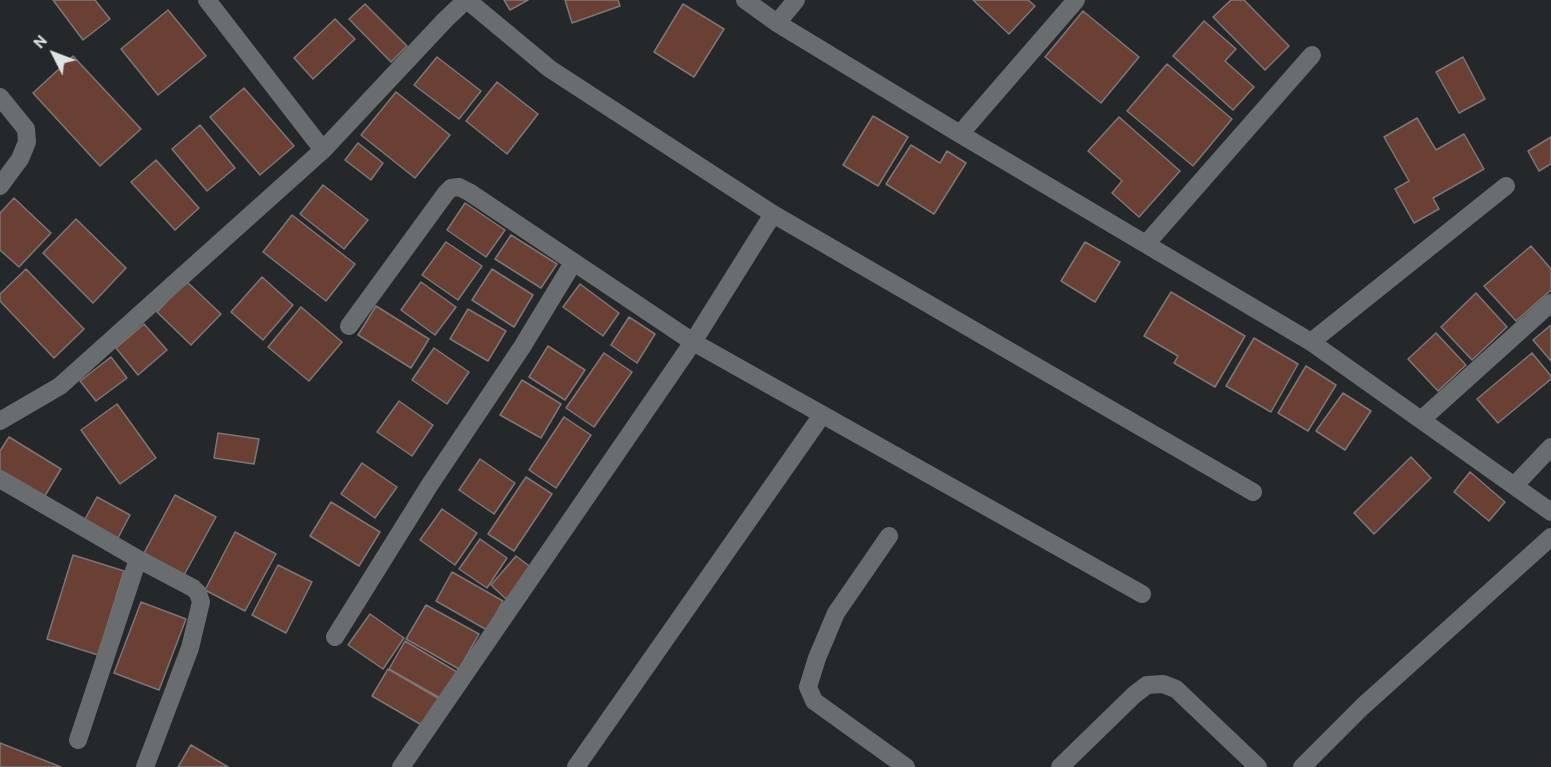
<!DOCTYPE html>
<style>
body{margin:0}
#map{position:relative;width:1551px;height:767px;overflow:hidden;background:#25282b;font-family:Cabin,sans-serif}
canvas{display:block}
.north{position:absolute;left:24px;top:24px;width:60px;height:60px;-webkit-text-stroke:4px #25282b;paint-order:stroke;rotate:312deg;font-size:16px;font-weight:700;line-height:24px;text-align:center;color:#e0e3e4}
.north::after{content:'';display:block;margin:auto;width:21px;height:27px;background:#e0e3e4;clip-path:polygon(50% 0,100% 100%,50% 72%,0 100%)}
</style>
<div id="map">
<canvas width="1551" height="767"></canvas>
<div class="north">N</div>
</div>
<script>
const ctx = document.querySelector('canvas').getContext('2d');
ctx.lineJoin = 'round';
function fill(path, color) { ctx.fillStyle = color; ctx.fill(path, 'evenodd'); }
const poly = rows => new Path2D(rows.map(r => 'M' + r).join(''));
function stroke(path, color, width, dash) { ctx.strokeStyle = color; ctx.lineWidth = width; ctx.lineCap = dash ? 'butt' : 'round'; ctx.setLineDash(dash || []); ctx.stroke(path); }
const building = poly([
 [53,0,95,0,110,19,83,40,53,0],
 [504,0,528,0,510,10,504,0],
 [565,0,618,0,620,6,572,23,565,0],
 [973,0,1028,0,1035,6,1009,34,973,0],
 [1231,0,1244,0,1289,46,1265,70,1213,17,1231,0],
 [365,4,407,46,391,62,349,19,365,4],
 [683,4,724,29,694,77,654,52,683,4],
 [168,10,206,56,158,95,121,49,168,10],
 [1083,11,1139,57,1101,103,1045,57,1083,11],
 [335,19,355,39,313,79,294,58,335,19],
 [1204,21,1236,49,1225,61,1254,87,1233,110,1173,56,1204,21],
 [73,56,141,129,100,166,33,93,73,56],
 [437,57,481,91,459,119,414,85,437,57],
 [1463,57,1485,99,1459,113,1436,72,1463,57],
 [1167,64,1232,119,1193,166,1127,111,1167,64],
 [497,82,538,114,507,154,466,121,497,82],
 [244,88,294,146,260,175,210,117,244,88],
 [396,92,450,135,415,178,361,135,396,92],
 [873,116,908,137,878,186,843,165,873,116],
 [1119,117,1180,171,1139,217,1112,193,1122,181,1088,151,1119,117],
 [1417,118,1436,150,1464,134,1484,169,1433,198,1439,209,1414,223,1395,189,1409,181,1384,137,1417,118],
 [200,125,235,168,207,191,172,149,200,125],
 [1551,137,1551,164,1539,171,1528,151,1551,137],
 [358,143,383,163,371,180,345,160,358,143],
 [911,145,940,163,947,151,966,163,934,214,886,184,911,145],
 [156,160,199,208,175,230,131,182,156,160],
 [323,185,368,220,344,249,300,214,323,185],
 [14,198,51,233,19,267,0,250,0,213,14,198],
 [465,203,505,230,486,257,447,230,465,203],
 [292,215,355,264,326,301,263,252,292,215],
 [76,219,126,268,93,303,43,253,76,219],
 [511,235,557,264,541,288,495,259,511,235],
 [446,242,482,266,458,300,422,275,446,242],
 [1085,242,1120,262,1095,302,1061,281,1085,242],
 [1531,246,1551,269,1551,290,1516,321,1484,286,1531,246],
 [26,269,84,329,54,358,0,301,0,294,26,269],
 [492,269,533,295,514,327,472,300,492,269],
 [262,277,293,305,263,340,231,312,262,277],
 [186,281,221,314,191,345,157,312,186,281],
 [421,282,456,307,435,335,401,310,421,282],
 [580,284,619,313,603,336,563,307,580,284],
 [1171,292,1245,336,1215,387,1174,363,1178,356,1144,336,1171,292],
 [1476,293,1507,327,1472,360,1441,327,1476,293],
 [376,306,429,339,411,368,358,335,376,306],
 [301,307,342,342,309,381,268,347,301,307],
 [468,309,506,331,488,361,450,339,468,309],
 [629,317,655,334,637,363,611,345,629,317],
 [144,324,167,350,138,375,116,348,144,324],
 [1551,325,1551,361,1533,340,1551,325],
 [1436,333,1466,365,1438,391,1408,359,1436,333],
 [1254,338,1298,364,1271,412,1226,386,1254,338],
 [548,346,585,370,565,400,529,377,548,346],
 [434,348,469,372,447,404,412,380,434,348],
 [604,353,632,372,594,427,566,408,604,353],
 [1532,353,1551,376,1551,379,1498,423,1477,399,1532,353],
 [111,357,127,378,96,401,80,381,111,357],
 [1306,366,1336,385,1308,431,1278,413,1306,366],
 [522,380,561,404,541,438,500,415,522,380],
 [1343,393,1371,411,1345,450,1316,431,1343,393],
 [399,401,433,425,412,456,377,432,399,401],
 [117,404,156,458,120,484,81,430,117,404],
 [564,417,591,435,556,488,529,470,564,417],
 [218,433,259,439,254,464,214,458,218,433],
 [9,437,61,469,43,499,0,473,0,451,9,437],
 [1411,457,1431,478,1374,534,1354,513,1411,457],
 [480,459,515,483,494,514,459,490,480,459],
 [362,463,397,487,375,518,341,494,362,463],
 [1470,472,1505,502,1489,521,1454,492,1470,472],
 [526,477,552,494,514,551,488,534,526,477],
 [175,495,216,517,184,575,144,553,175,495],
 [97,497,130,515,118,538,84,521,97,497],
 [331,502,380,532,359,566,310,536,331,502],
 [442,509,477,533,455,565,420,540,442,509],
 [235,532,276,554,245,611,205,590,235,532],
 [480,539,507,558,487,588,459,569,480,539],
 [73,555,124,571,98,655,47,639,73,555],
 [516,556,532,568,506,599,491,585,516,556],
 [278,565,312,582,286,633,252,615,278,565],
 [452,572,503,601,487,630,436,601,452,572],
 [141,602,186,619,159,690,114,673,141,602],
 [426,605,479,634,459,669,406,639,426,605],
 [370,614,404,638,383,669,348,645,370,614],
 [405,641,457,672,442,699,389,669,405,641],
 [388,669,441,700,425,727,372,696,388,669],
 [0,743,61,767,0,767,0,743],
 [191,745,228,767,178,767,191,745]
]);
const minor = poly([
 [207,0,323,150],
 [467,0,550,69,773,214,1253,492],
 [745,0,777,23,960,134,1311,342,1551,512],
 [777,23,796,0],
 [0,97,26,129,27,142,20,159,0,186],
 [960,134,1076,0],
 [1146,244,1312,55],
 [349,326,446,193,451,188,459,187,469,192,693,342,1142,594],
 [1311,342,1506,186],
 [1421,420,1551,303],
 [0,421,60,386,323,150,445,20,466,0],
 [0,479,138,559,193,588,198,593,201,602,190,648,145,767],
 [1514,486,1551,447],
 [889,536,836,613,817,658,808,687,814,701,906,767],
 [335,637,429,486,522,347,573,263],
 [78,740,138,559],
 [401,767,693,342,773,214],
 [576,767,822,415],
 [1060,767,1134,695,1147,685,1163,684,1176,689,1258,767],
 [1302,767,1362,707,1551,537]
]);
fill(building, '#6a4035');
stroke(building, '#7c7776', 1.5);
stroke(minor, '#696d70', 18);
</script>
